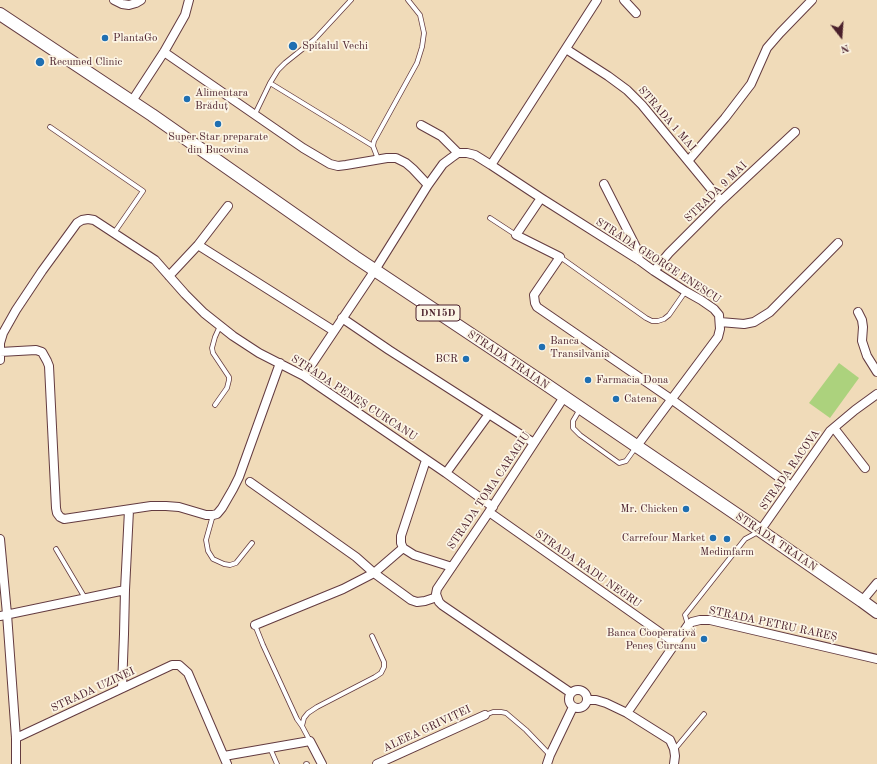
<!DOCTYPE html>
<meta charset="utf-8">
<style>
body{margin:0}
#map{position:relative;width:877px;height:764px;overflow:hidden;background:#f0dbb9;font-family:"Old Standard TT",serif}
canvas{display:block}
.north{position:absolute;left:821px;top:16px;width:40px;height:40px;-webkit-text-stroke:3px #fcf5e5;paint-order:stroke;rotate:163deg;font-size:11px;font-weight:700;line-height:16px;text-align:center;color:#4a1f2b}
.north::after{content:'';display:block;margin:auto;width:14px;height:18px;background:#4a1f2b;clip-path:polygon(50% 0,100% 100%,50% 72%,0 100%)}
</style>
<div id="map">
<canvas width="877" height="764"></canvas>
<div class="north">N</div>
</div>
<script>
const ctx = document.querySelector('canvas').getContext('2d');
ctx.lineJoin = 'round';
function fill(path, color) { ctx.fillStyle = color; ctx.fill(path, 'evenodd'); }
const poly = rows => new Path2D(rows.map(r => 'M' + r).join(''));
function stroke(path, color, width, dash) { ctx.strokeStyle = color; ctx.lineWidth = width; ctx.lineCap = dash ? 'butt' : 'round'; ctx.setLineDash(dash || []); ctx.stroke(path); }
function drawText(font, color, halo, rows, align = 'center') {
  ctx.font = font + ' "Old Standard TT",serif'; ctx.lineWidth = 3.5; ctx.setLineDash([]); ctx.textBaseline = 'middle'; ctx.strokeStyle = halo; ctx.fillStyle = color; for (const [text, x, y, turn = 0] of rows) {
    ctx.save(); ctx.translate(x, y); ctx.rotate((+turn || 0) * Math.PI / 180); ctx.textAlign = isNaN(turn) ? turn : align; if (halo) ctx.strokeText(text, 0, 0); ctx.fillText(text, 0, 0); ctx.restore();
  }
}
const green = poly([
 [839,363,859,378,830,418,809,403]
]);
const lane = poly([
 [270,83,373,146],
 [255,114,270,83,278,70,285,63,315,39,351,0],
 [50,127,143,191,114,233],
 [378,159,373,146,374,141,417,63,422,47,424,33,420,15,408,0],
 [490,218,516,235],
 [560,257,646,318,652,321,658,321,664,319,669,315,685,292],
 [215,405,227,388,229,380,229,377,213,353,212,348,215,337,220,326],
 [580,409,573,421,573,428,580,435,619,463,626,461,636,447],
 [213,515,206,540,208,551,213,559,224,564,230,565,236,563,252,543],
 [56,549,85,598],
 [255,625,263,645,297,719,302,726],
 [688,625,685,615,745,539,758,532],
 [485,715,493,712,501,712,506,713,526,730,550,755],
 [310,741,302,726,304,718,308,713,317,707,375,677,381,673,384,667,384,662,372,636],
 [270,748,277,764],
 [675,749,704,714],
 [306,764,307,764]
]);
const street = poly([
 [114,0,122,4,129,5,136,3,141,0],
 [624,0,636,13],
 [566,49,608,76,627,90,642,105,721,201],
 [164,52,303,148,330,164,338,166,346,165,387,158,396,158,406,163,413,169,428,185],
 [132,101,164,52,185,15,189,0],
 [421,125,441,136,458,153],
 [688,161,725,118,751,84,767,48,780,33,812,0],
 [491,165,597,0],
 [604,184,636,247,639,260],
 [541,198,516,235,560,257,534,295,535,303,537,307,671,399,791,486],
 [198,245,334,331],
 [654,271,669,253,721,201,795,132],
 [169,276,198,245,228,206],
 [858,312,862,320,863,327,862,341,867,356,877,372],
 [342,318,389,350,534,443],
 [720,322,744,324,754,322,770,312,838,243],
 [0,352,36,350,42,352,47,361,49,366,56,508,57,513,60,517,64,519,151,506,166,506,179,507,206,515,213,515,217,514,222,508,233,489,239,477,280,363],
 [0,360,0,343,3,333,16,310,42,271,77,223,82,220,88,219,94,220,155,260,185,294,204,313,233,336,259,353,304,376,446,473,493,507],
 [304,376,375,270,428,185,443,164,451,158,458,153,467,153,475,155,491,165,541,198,639,260,654,271,685,291,701,300,714,309,719,315,720,329,718,337,636,447],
 [564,397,489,512,437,589,436,594,439,602,442,605,571,693],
 [834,428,865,468],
 [426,460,401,536,401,543,403,548,414,555,452,567],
 [446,473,489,414],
 [250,482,356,557,374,573,411,600,417,602,425,601,437,597],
 [489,512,675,643],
 [760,531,830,431,855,410,877,394],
 [0,539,7,614,16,738,16,764],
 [862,601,877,583],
 [0,616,125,590],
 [255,625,343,589,374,573,403,548],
 [122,688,124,634,125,590,129,510],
 '569 699a9 9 0 1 1 18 0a9 9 0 1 1-18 0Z',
 [587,700,596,700,606,703,627,713,670,740,674,749,675,756,674,764],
 [627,713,688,625,692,622,700,620,710,620,877,659],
 [16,738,172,665,179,665,188,673,227,764],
 [224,756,310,741,322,764],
 [377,764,485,715],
 [547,764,550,755,573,707]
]);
const primary = poly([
 [0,14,152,115,355,257,541,381,742,518,862,601,877,612]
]);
const markers = [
 [105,38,4,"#1f6fb2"],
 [293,46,5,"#1f6fb2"],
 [40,62,5,"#1f6fb2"],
 [187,99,4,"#1f6fb2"],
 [218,124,4,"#1f6fb2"],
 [542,347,4,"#1f6fb2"],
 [466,359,4,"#1f6fb2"],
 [588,380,4,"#1f6fb2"],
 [616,399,4,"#1f6fb2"],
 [686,509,4,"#1f6fb2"],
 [713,538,4,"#1f6fb2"],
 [727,539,4,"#1f6fb2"],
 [704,639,4,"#1f6fb2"]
];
const shields = [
 [438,313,44]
];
const shieldNames = [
 ["DN15D",438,313]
];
const poiNames = [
 ["PlantaGo",113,38],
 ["Spitalul Vechi",302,46],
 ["Recumed Clinic",49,62],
 ["Alimentara",195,93],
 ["Brăduț",195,106],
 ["Super Star preparate",218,137,"center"],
 ["din Bucovina",218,150,"center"],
 ["Banca",550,341],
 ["Transilvania",550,354],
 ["BCR",458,359,"right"],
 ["Farmacia Dona",596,380],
 ["Catena",624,399],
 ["Mr. Chicken",678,509,"right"],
 ["Carrefour Market",705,538,"right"],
 ["Medimfarm",727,552,"center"],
 ["Banca Cooperativă",696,633,"right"],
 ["Peneș Curcanu",696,646,"right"]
];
const streetNames = [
 ["STRADA 1 MAI",667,119,49],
 ["STRADA 9 MAI",716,192,-44],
 ["STRADA GEORGE ENESCU",658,261,33],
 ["STRADA TRAIAN",508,360,34],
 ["STRADA PENEȘ CURCANU",354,398,33],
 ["STRADA RACOVA",790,470,-55],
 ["STRADA TOMA CARAGIU",489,491,-56],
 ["STRADA TRAIAN",776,542,34],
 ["STRADA RADU NEGRU",588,569,35],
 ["STRADA PETRU RAREȘ",773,624,12],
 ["STRADA UZINEI",93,690,-25],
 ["ALEEA GRIVIȚEI",427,729,-25]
];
fill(green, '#acd27d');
stroke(lane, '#633b40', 5.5);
stroke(street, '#633b40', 10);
stroke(primary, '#633b40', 14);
stroke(lane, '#fff', 4);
stroke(street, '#fff', 8);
stroke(primary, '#fff', 12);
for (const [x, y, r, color] of markers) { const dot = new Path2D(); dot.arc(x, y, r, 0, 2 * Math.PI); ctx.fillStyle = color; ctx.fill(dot); stroke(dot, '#fcf5e5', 1.5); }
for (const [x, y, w] of shields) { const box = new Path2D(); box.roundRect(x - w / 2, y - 8, w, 16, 3); ctx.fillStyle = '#fcf5e5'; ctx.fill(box); stroke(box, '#4a1f2b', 1); }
drawText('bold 10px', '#4a1f2b', null, shieldNames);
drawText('11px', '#4a1f2b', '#fcf5e5', poiNames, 'left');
drawText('11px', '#4a1f2b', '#fcf5e5', streetNames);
</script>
